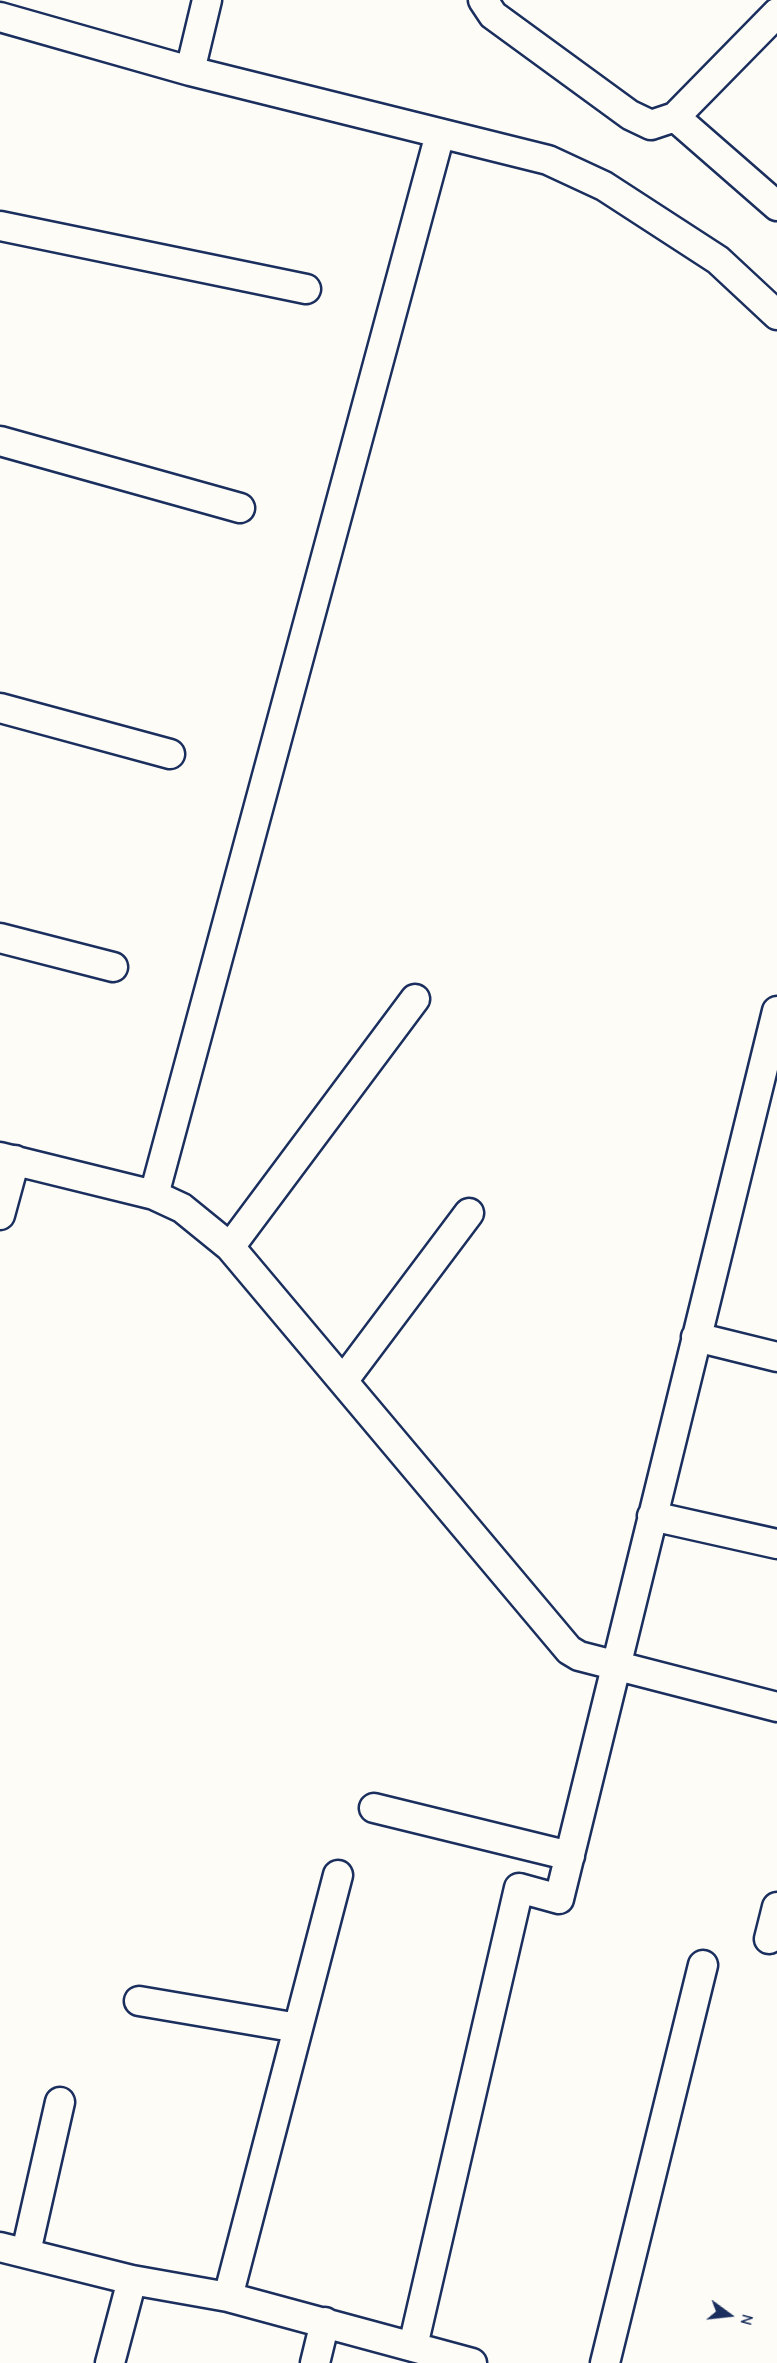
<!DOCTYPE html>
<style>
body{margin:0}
#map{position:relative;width:777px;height:2363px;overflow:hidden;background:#fdfcf7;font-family:"Comic Neue",sans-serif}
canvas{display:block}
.north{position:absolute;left:699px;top:2285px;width:60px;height:60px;-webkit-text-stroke:4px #fdfcf7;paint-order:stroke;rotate:105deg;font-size:16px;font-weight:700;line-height:24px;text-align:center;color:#1b2f5e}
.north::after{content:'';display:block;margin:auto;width:21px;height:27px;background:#1b2f5e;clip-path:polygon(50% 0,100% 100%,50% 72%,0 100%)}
</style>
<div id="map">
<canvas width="777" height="2363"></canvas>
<div class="north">N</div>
</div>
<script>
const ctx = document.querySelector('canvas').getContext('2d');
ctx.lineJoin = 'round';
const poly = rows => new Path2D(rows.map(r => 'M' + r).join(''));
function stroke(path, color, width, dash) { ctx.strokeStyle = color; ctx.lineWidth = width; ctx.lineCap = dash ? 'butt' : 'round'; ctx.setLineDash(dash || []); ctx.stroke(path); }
const street = poly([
 [483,0,493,15,630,115,651,125,675,117,777,206],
 [0,17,190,71,548,160,604,186,718,260,777,315],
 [190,71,207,0],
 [675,117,777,13],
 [0,226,306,289],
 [0,441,240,508],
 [0,708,170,754],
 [0,938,113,967],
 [0,1157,154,1195,182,1208,230,1247,569,1650,579,1656,777,1707],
 [154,1195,440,134],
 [0,1215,15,1160],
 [230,1247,415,999],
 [696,1337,777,1357],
 [343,1381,469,1213],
 [652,1516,777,1544],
 [374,1808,570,1856],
 [769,1939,777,1907],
 [139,2001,298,2028],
 [0,2247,132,2280,228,2297,472,2363],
 [26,2252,60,2102],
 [228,2297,338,1875],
 [413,2346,519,1888,559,1899,777,1011],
 [110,2363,132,2280],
 [315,2363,325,2322],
 [605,2363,703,1965]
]);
stroke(street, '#1b2f5e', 33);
stroke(street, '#fdfcf7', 28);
</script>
